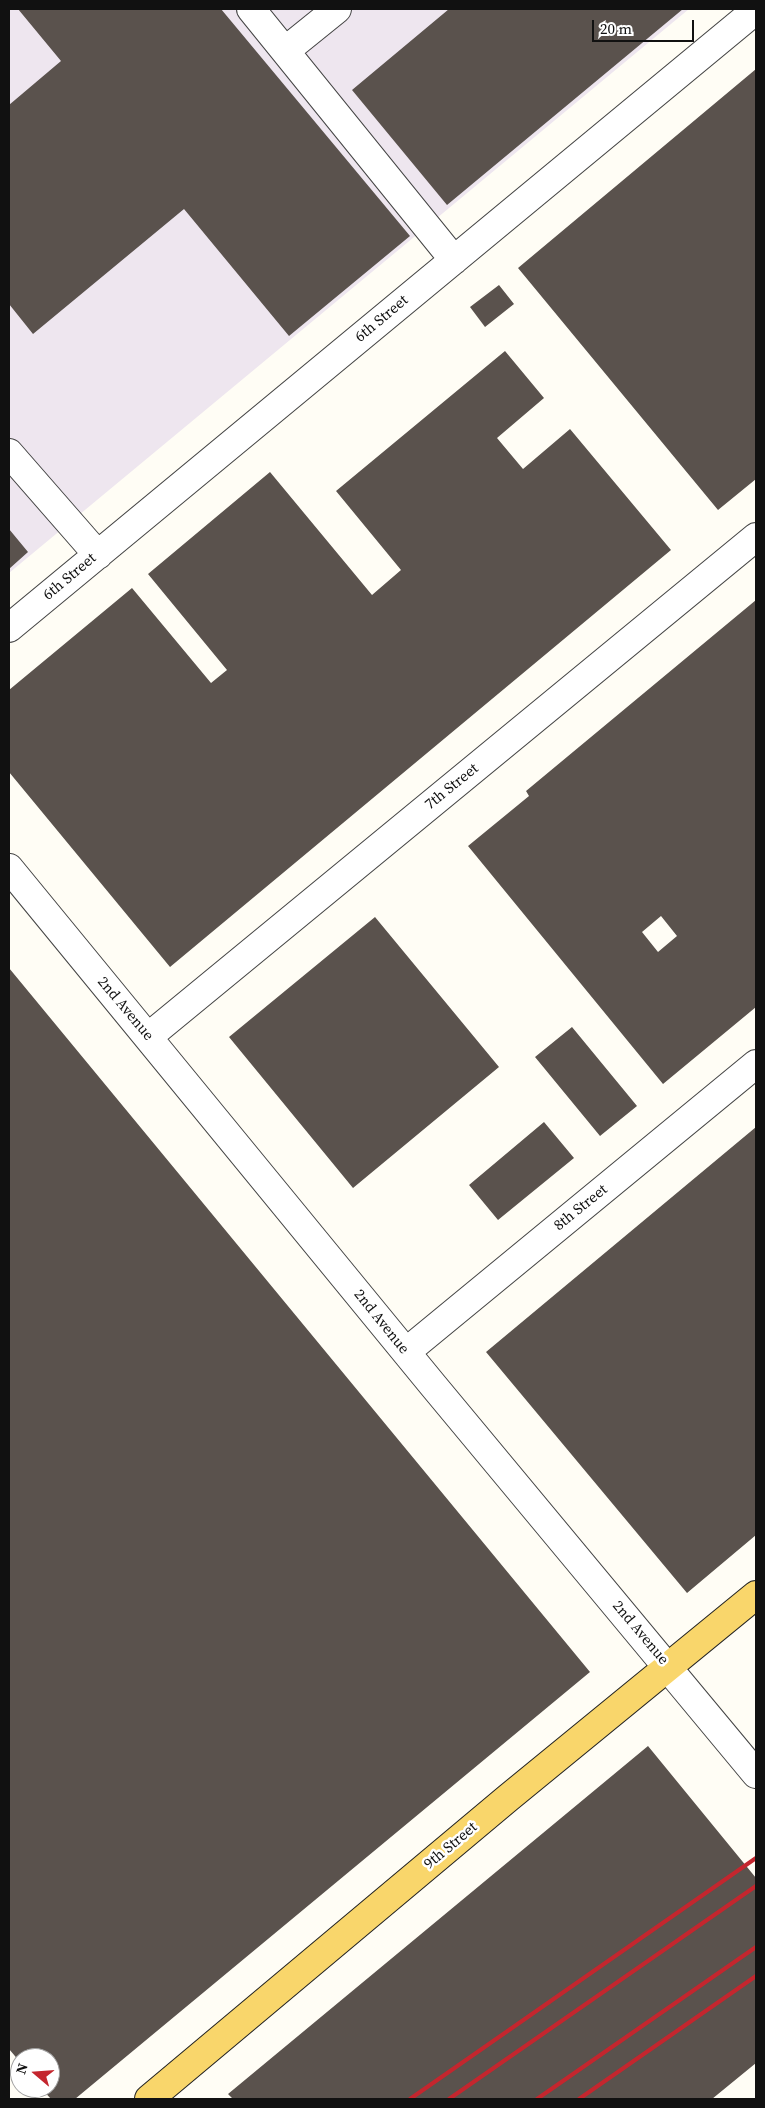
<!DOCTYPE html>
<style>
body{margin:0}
#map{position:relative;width:765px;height:2108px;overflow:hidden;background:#fffdf5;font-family:"Source Serif 4",serif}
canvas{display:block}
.frame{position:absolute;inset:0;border:10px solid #111;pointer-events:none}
.north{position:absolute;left:10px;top:2048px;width:50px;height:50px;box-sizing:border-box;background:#fff;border:1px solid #a0a0a0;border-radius:50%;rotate:288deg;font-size:14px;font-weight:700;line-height:20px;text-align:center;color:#111}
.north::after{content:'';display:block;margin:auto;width:18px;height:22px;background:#c4262e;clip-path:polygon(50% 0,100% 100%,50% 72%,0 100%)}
.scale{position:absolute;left:592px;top:20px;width:102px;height:22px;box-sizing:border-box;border:2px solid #111;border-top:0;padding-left:6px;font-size:15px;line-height:18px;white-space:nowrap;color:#111;-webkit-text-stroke:4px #fff;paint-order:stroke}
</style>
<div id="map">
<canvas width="765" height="2108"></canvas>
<div class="frame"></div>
<div class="north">N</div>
<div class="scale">20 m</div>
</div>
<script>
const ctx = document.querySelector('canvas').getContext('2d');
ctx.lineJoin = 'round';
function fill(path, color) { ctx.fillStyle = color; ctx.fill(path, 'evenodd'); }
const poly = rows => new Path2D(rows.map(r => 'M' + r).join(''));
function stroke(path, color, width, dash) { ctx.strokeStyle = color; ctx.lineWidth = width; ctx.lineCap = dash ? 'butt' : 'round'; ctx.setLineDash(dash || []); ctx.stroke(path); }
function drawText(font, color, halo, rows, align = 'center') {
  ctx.font = font + ' "Source Serif 4",serif'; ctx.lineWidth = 5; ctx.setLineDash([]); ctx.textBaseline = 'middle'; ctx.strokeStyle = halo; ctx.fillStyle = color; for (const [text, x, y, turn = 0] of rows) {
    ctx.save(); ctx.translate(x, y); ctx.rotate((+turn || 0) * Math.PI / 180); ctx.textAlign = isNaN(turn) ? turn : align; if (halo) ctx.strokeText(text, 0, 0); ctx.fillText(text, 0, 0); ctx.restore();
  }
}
const industrial = poly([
 [9,9,689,9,9,573]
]);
const building = poly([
 [18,9,221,9,410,236,289,336,184,209,33,334,9,304,9,105,61,61],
 [449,9,683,9,447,205,352,90],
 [756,69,756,479,718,510,518,268],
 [499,285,514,304,485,327,470,307],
 [505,351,544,398,497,438,523,469,570,429,671,550,170,967,9,772,9,690,132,588,211,683,227,670,148,574,270,472,372,595,401,570,336,491],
 [9,529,28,552,9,569],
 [756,600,756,1007,663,1084,468,846,529,796,526,791],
 [661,916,677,936,658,952,642,932],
 [375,917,499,1067,353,1188,229,1037],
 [9,968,590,1672,75,2099,51,2099,41,2088,50,2088,50,2058,20,2058,20,2062,9,2049],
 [572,1027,637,1106,600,1136,535,1057],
 [544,1122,574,1158,498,1220,469,1185],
 [756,1127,756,1535,687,1593,486,1352],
 [648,1746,756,1878,756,2063,712,2099,233,2099,228,2094]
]);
const minor = poly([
 [251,9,454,260],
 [285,51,337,9],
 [9,453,98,555],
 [9,628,756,10],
 [9,868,432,1384,756,1774],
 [148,1037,756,537],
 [406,1352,756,1064]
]);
const major = poly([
 [149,2099,508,1798,756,1595]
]);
const rail = poly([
 [410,2099,756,1858],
 [449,2099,756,1886],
 [537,2099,756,1947],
 [579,2099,756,1976]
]);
const streetNames = [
 ["6th Street",382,319,-40],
 ["6th Street",70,577,-40],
 ["7th Street",452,787,-39],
 ["2nd Avenue",125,1009,50],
 ["8th Street",581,1208,-39],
 ["2nd Avenue",381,1322,51],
 ["2nd Avenue",640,1633,50],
 ["9th Street",451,1846,-40]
];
fill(industrial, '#eee6ef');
fill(building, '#5a524d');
stroke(minor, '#444', 30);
stroke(major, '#222', 30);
stroke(minor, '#fff', 28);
stroke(major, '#f9d66b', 28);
stroke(rail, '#c4262e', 4);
drawText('15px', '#111', '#fff', streetNames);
</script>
